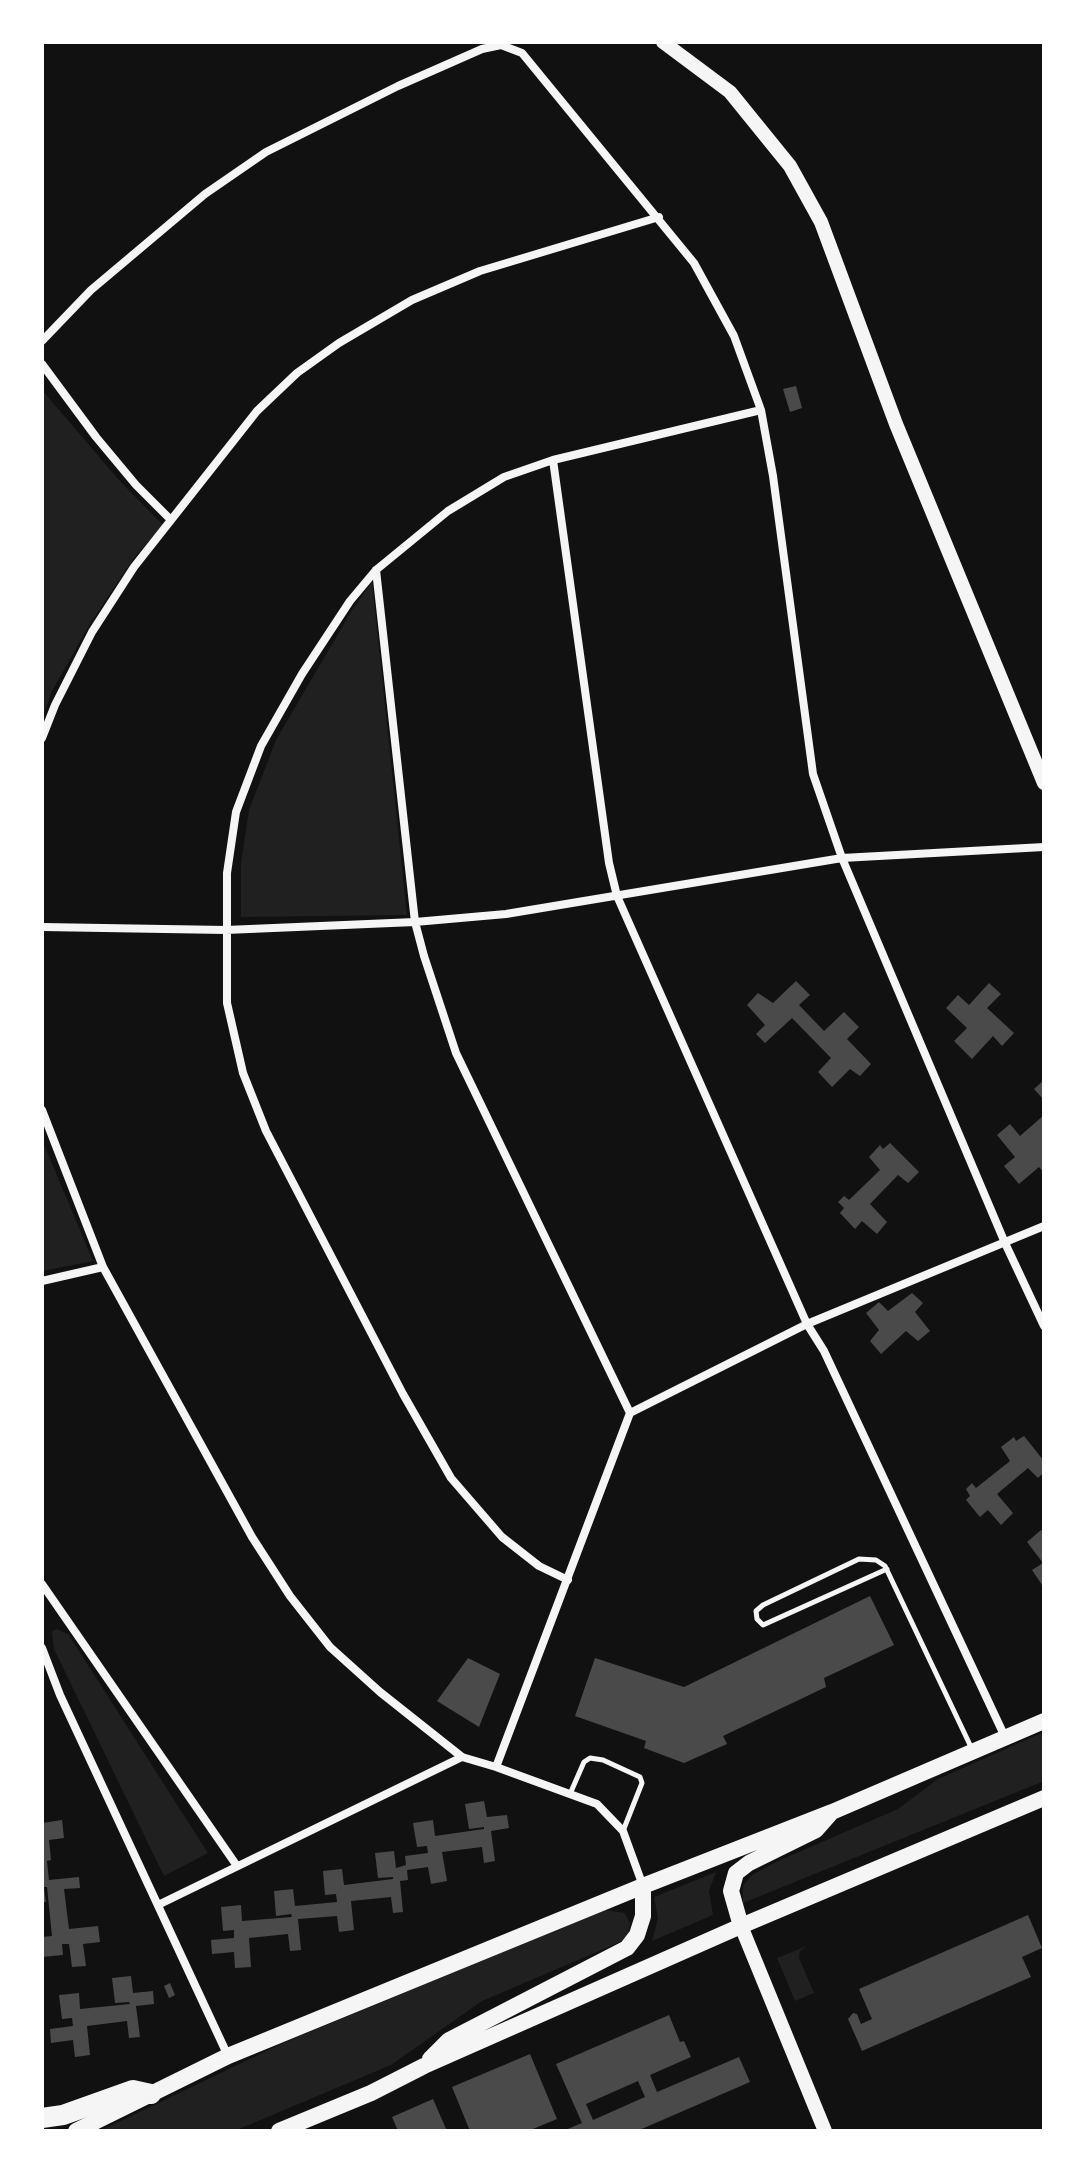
<!DOCTYPE html>
<style>
body{margin:0}
#map{position:relative;width:1086px;height:2173px;overflow:hidden;background:#111;font-family:"Fira Sans Condensed",sans-serif}
canvas{display:block}
.frame{position:absolute;inset:0;border:44px solid #fff;pointer-events:none}
</style>
<div id="map">
<canvas width="1086" height="2173"></canvas>
<div class="frame"></div>
</div>
<script>
const ctx = document.querySelector('canvas').getContext('2d');
ctx.lineJoin = 'round';
function fill(path, color) { ctx.fillStyle = color; ctx.fill(path, 'evenodd'); }
const poly = rows => new Path2D(rows.map(r => 'M' + r).join(''));
function stroke(path, color, width, dash) { ctx.strokeStyle = color; ctx.lineWidth = width; ctx.lineCap = dash ? 'butt' : 'round'; ctx.setLineDash(dash || []); ctx.stroke(path); }
const green = poly([
 [42,390,118,479,163,525,133,559,90,624,52,691,42,719],
 [372,582,407,915,241,917,241,863,249,810,276,740,352,610],
 [42,1140,93,1261,42,1271],
 [56,1629,68,1634,208,1853,164,1876,54,1649,52,1632],
 [1044,1732,1044,1781,743,1903,743,1886,752,1875,778,1861,898,1809,938,1779],
 [716,1872,709,1891,713,1915,652,1941,658,1918,654,1897],
 [604,1910,625,1913,630,1924,628,1933,620,1942,482,2001,391,2065,239,2129,100,2131,281,2044],
 [807,1946,800,1951,799,1958,814,1993,795,2001,777,1958]
]);
const building = poly([
 [796,386,802,408,790,412,783,389],
 [796,981,810,995,799,1005,824,1031,844,1012,859,1027,847,1039,871,1064,860,1076,850,1069,832,1087,818,1072,831,1058,792,1018,765,1043,756,1034,765,1025,747,1005,758,993,773,1003],
 [989,983,1001,994,987,1008,1014,1033,1002,1046,993,1036,972,1059,954,1041,967,1028,946,1008,958,995,969,1005],
 [1044,1080,1044,1100,1034,1089],
 [1044,1115,1044,1173,1039,1167,1019,1184,1004,1166,1015,1157,997,1135,1010,1124,1020,1136],
 [890,1143,919,1172,908,1183,898,1175,870,1204,887,1222,877,1234,862,1221,855,1229,840,1213,844,1208,838,1202,844,1196,849,1200,880,1170,869,1157,880,1145,883,1149],
 [912,1293,923,1303,915,1312,930,1331,918,1341,906,1331,881,1354,870,1341,879,1330,866,1313,879,1302,888,1311],
 [1024,1436,1044,1461,1044,1472,1038,1478,1028,1468,997,1494,1013,1513,1001,1525,988,1510,980,1517,966,1500,970,1496,966,1489,972,1483,976,1488,1010,1461,1001,1447,1014,1437,1016,1441],
 [1041,1530,1044,1533,1044,1583,1042,1585,1032,1570,1043,1563,1027,1542],
 [870,1596,894,1645,824,1678,826,1687,723,1736,727,1744,684,1763,644,1748,646,1741,575,1716,595,1658,684,1687],
 [468,1658,500,1674,479,1727,437,1701],
 [484,1801,487,1817,507,1815,509,1828,491,1831,495,1861,484,1863,482,1847,442,1852,447,1881,431,1884,428,1867,407,1870,408,1880,400,1881,403,1912,393,1913,391,1897,351,1901,354,1930,339,1932,337,1916,298,1919,301,1950,290,1951,288,1934,249,1938,251,1967,235,1968,234,1952,212,1954,211,1940,234,1938,234,1930,223,1931,221,1907,241,1905,242,1921,292,1917,291,1914,276,1916,274,1891,293,1889,295,1906,337,1902,336,1894,325,1895,323,1871,342,1869,344,1885,393,1879,393,1877,378,1878,375,1853,394,1851,396,1868,406,1865,405,1856,428,1853,427,1846,417,1847,413,1823,433,1820,435,1836,484,1829,484,1827,469,1829,465,1804],
 [62,1820,64,1838,49,1840,51,1860,47,1861,49,1880,79,1877,80,1888,64,1889,69,1929,98,1926,100,1942,83,1944,86,1966,72,1967,69,1944,62,1944,63,1955,42,1957,42,1937,52,1936,47,1887,44,1887,46,1902,42,1902,42,1823],
 [1028,1915,1042,1948,1022,1957,1031,1977,862,2051,848,2019,853,2013,857,2014,861,2024,872,2019,859,1989],
 [131,1976,133,1993,153,1991,154,2004,136,2006,140,2037,129,2038,127,2021,87,2026,90,2055,75,2057,73,2040,51,2043,50,2029,73,2026,72,2018,62,2019,59,1995,79,1993,80,2009,130,2004,129,2002,115,2003,112,1978],
 [170,1983,175,1995,169,1998,164,1986],
 [669,2015,680,2042,684,2041,691,2057,650,2075,657,2092,739,2057,750,2082,637,2131,563,2131,582,2123,556,2064],
 [638,2081,645,2097,593,2120,586,2104],
 [530,2054,557,2119,528,2131,470,2131,452,2087],
 [433,2099,447,2131,398,2131,392,2117]
]);
const service = poly([
 [887,1569,763,1625,757,1619,756,1611,763,1605,859,1559,876,1560,885,1566,971,1747],
 [570,1794,584,1762,590,1758,603,1760,640,1777,642,1783,623,1831]
]);
const minor = poly([
 [42,341,91,290,205,194,266,152,398,86,482,49,501,45,522,53,694,263,734,336,761,410,773,476,813,774,842,858,1005,1243,1044,1326],
 [42,364,96,437,136,485,170,519],
 [553,460,609,863,617,896,807,1324,824,1351,1005,1737],
 [376,570,415,922,424,956,456,1053,630,1413],
 [42,738,55,705,92,632,134,567,257,411,297,373,339,343,412,300,480,271,659,217],
 [42,927,226,930,415,922,506,914,842,858,1044,847],
 [42,1110,103,1267,252,1537,290,1596,330,1647,380,1692,462,1757,496,1767,597,1804,623,1831,643,1886],
 [42,1281,103,1267],
 [568,1580,539,1566,502,1537,451,1478,403,1394,266,1131,243,1073,227,1003,227,873,236,812,261,746,302,674,350,601,376,570,448,511,504,477,553,460,761,410],
 [42,1584,237,1866],
 [42,1648,60,1695,228,2056],
 [496,1767,630,1413,807,1324,1044,1226],
 [158,1905,462,1757]
]);
const tertiary = poly([
 [663,42,730,92,790,166,821,222,896,424,1044,783],
 [741,1926,825,2131]
]);
const primary = poly([
 [741,1926,731,1891,736,1873,749,1863,816,1830,831,1813],
 [430,2059,449,2040,627,1948,637,1935,643,1916,643,1886],
 [76,2131,228,2056,643,1886,832,1812,1044,1721],
 [279,2131,371,2093,424,2066,741,1926,1044,1798]
]);
const motorway = poly([
 [42,2118,63,2115,133,2090,151,2094]
]);
fill(green, '#202020');
fill(building, '#4a4a4a');
stroke(service, '#f5f5f5', 5);
stroke(minor, '#f5f5f5', 8);
stroke(tertiary, '#f5f5f5', 14);
stroke(primary, '#f5f5f5', 16);
stroke(motorway, '#f5f5f5', 20);
</script>
